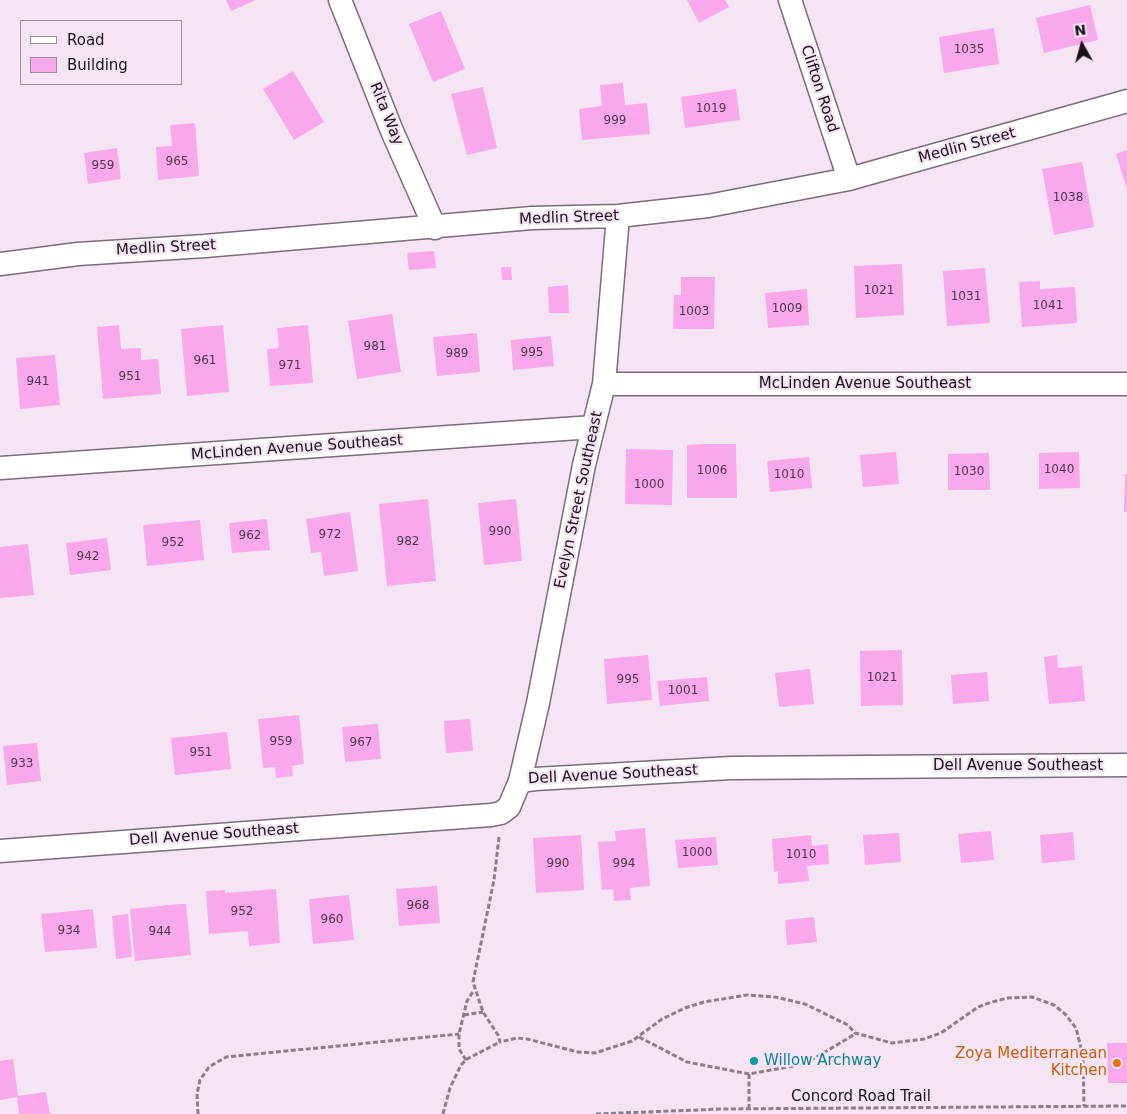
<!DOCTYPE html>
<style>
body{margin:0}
#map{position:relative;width:1127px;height:1114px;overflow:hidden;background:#f5e4f4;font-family:"DejaVu Sans",sans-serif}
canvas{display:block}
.legend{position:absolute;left:20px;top:20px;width:162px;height:65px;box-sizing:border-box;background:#f5e4f4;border:1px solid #9c909c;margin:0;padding:6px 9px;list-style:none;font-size:15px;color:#171217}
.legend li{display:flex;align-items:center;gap:10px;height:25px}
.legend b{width:25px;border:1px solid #9c909c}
.north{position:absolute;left:1057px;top:20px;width:50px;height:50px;-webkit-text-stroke:4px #f5e4f4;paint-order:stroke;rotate:353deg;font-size:14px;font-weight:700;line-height:20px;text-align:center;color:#171217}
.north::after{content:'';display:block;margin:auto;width:18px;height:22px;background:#171217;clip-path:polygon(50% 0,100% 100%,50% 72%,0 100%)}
</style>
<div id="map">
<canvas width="1127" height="1114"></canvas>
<ul class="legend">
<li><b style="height:6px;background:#fff"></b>Road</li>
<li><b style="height:14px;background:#f8a8eb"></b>Building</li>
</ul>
<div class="north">N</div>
</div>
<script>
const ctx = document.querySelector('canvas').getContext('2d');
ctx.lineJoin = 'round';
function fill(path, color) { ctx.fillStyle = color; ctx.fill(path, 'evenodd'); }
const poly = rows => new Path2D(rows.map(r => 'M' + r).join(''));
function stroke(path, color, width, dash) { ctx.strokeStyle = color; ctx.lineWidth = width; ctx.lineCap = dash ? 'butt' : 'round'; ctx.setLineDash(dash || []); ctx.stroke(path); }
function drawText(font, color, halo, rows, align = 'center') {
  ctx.font = font + ' "DejaVu Sans",sans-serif'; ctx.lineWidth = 4.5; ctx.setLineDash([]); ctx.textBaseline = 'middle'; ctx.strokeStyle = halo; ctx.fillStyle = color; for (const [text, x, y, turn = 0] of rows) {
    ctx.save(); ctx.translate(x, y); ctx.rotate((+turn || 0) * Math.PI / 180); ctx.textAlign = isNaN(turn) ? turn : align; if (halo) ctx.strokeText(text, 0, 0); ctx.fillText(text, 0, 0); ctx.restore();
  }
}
const building = poly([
 [226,0,256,0,231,11],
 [687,0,725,0,729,7,699,23],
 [1090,5,1098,40,1044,53,1036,18],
 [441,11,465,69,433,82,409,24],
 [994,28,999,64,944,73,939,37],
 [293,71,324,122,294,140,263,89],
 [623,83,625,105,647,103,650,134,582,140,579,109,602,106,600,85],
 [483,87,497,148,467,155,451,94],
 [736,89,740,120,685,128,681,97],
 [195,123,199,176,158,180,156,147,172,146,170,125],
 [117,148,121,179,88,184,84,153],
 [1127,150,1127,189,1116,154],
 [1082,162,1094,227,1054,235,1042,169],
 [434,251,436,268,409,270,407,253],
 [902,264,904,315,856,318,854,266],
 [501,267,511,267,512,280,502,280],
 [985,268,990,323,947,326,943,271],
 [681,277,715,277,714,329,673,329,674,295,681,295],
 [1040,281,1040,289,1075,287,1077,323,1022,327,1019,282],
 [568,285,569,313,549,313,548,287],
 [807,289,809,325,768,328,765,293],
 [392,314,401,372,357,379,348,321],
 [119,325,121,349,141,348,141,360,158,359,161,394,103,399,97,327],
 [223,325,229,392,187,396,181,329],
 [308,325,313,383,270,386,267,349,279,348,277,328],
 [477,333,480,372,437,376,433,337],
 [551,336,554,366,513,370,511,340],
 [55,355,60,405,20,409,16,358],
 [707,444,736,444,737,498,687,498,687,445],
 [626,449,673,450,672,505,625,504],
 [896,452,899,484,863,487,860,455],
 [1079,452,1080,488,1039,489,1039,453],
 [989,453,990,490,948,490,948,454],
 [809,457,812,488,770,492,767,461],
 [1125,474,1127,474,1127,512,1124,512],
 [428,499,436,581,387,586,379,504],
 [516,499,522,561,484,565,478,503],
 [350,512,358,571,324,576,321,552,311,553,306,519],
 [267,519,270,550,232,553,229,523],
 [200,520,204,560,147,566,143,525],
 [107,538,111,570,70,575,66,543],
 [28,544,34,595,0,598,0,547],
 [902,650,903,705,861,706,860,651],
 [648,655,652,700,607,704,604,659],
 [1057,655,1058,668,1082,666,1085,701,1049,704,1044,657],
 [810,669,814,704,779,707,775,673],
 [987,672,989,701,953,704,951,675],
 [707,677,709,701,660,706,657,681],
 [299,715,304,764,292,766,293,776,276,778,275,767,263,768,258,719],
 [470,719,473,751,446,753,444,721],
 [378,724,381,759,345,762,342,727],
 [227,732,231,769,175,775,171,738],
 [37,743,41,781,7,785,3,746],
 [645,828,650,886,630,888,631,900,614,901,613,889,602,890,598,842,616,841,615,831],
 [991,831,994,860,961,863,958,834],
 [1073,832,1075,860,1042,863,1040,835],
 [899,833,901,862,865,865,863,835],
 [581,835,584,890,536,893,533,838],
 [811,835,812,846,828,844,829,864,807,866,809,881,778,884,778,871,774,872,772,839],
 [716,837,718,865,678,868,675,840],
 [437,886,440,923,399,926,396,889],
 [276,889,280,943,249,946,248,931,209,934,206,891,225,890,225,893],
 [349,895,354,940,313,944,309,899],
 [180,904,186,904,191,955,135,961,130,909],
 [93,909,97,948,45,952,41,914],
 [128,914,132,957,116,959,112,916],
 [814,917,817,942,787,945,785,920],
 [1107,1043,1127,1043,1127,1083,1108,1083],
 [13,1059,18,1096,46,1092,50,1114,19,1114,17,1097,0,1100,0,1061]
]);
const path = poly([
 [499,837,494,880,473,982,483,1012,498,1035,500,1042,517,1038,527,1039,578,1052,595,1053,632,1041,662,1019,685,1008,704,1002,747,995,775,997,805,1004,848,1025,855,1033,892,1043,924,1039,941,1033,978,1007,992,1002,1008,998,1032,997,1054,1005,1065,1014,1076,1028,1083,1056,1084,1106],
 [464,1015,483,1012],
 [639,1037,687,1062,749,1074,794,1066,815,1058,855,1034],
 [466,1060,459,1049,459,1034,467,1001,474,990],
 [749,1109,749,1074],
 [198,1114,197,1094,200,1080,209,1067,226,1057,459,1034],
 [443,1114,450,1088,461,1065,467,1059,500,1042],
 [596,1114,722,1109,1127,1106]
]);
const street = poly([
 [340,0,392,131,435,228],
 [790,0,849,179],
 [0,264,78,254,205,246,532,218,618,216,708,206,849,179,1127,101],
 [604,384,1127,384],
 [0,468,593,427],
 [520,781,538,703,584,465,604,384,618,216],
 [0,851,491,815,501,813,509,807,520,781,535,779,731,768,1127,765]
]);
const markers = [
 [754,1061,5,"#0f9aa8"],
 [1117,1063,5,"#e8710a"]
];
const numberNames = [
 ["1035",969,50],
 ["1019",711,109],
 ["999",615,121],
 ["965",177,162],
 ["959",103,166],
 ["1038",1068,198],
 ["1021",879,291],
 ["1031",966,297],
 ["1041",1048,306],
 ["1009",787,309],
 ["1003",694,312],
 ["981",375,347],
 ["995",532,353],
 ["989",457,354],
 ["961",205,361],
 ["971",290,366],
 ["951",130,377],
 ["941",38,382],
 ["1040",1059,470],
 ["1006",712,471],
 ["1030",969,472],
 ["1010",789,475],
 ["1000",649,485],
 ["990",500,532],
 ["972",330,535],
 ["962",250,536],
 ["982",408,542],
 ["952",173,543],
 ["942",88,557],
 ["1021",882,678],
 ["995",628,680],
 ["1001",683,691],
 ["959",281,742],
 ["967",361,743],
 ["951",201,753],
 ["933",22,764],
 ["1000",697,853],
 ["1010",801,855],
 ["990",558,864],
 ["994",624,864],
 ["968",418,906],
 ["952",242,912],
 ["960",332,920],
 ["934",69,931],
 ["944",160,932]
];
const streetNames = [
 ["Clifton Road",819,89,72],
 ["Rita Way",386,114,68],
 ["Medlin Street",967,146,-15],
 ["Medlin Street",569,218,-2],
 ["Medlin Street",166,248,-3],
 ["McLinden Avenue Southeast",865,384],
 ["McLinden Avenue Southeast",297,448,-4],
 ["Evelyn Street Southeast",579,500,-78],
 ["Dell Avenue Southeast",1018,766],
 ["Dell Avenue Southeast",613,775,-3],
 ["Dell Avenue Southeast",214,835,-4],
 ["Concord Road Trail",861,1097]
];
const foodNames = [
 ["Zoya Mediterranean",1107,1054],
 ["Kitchen",1107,1071]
];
const cultureNames = [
 ["Willow Archway",764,1061]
];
fill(building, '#f8a8eb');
stroke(street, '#7a6c7a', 25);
stroke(path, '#8a7e89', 3, [5, 2.5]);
stroke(street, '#fff', 22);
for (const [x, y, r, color] of markers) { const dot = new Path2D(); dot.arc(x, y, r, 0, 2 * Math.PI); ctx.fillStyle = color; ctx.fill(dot); stroke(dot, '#f5e4f4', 2); }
drawText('12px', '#4f384c', null, numberNames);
drawText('15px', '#171217', '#f5e4f4', streetNames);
drawText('15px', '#c56008', '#f5e4f4', foodNames, 'right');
drawText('15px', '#0d838f', '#f5e4f4', cultureNames, 'left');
</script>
